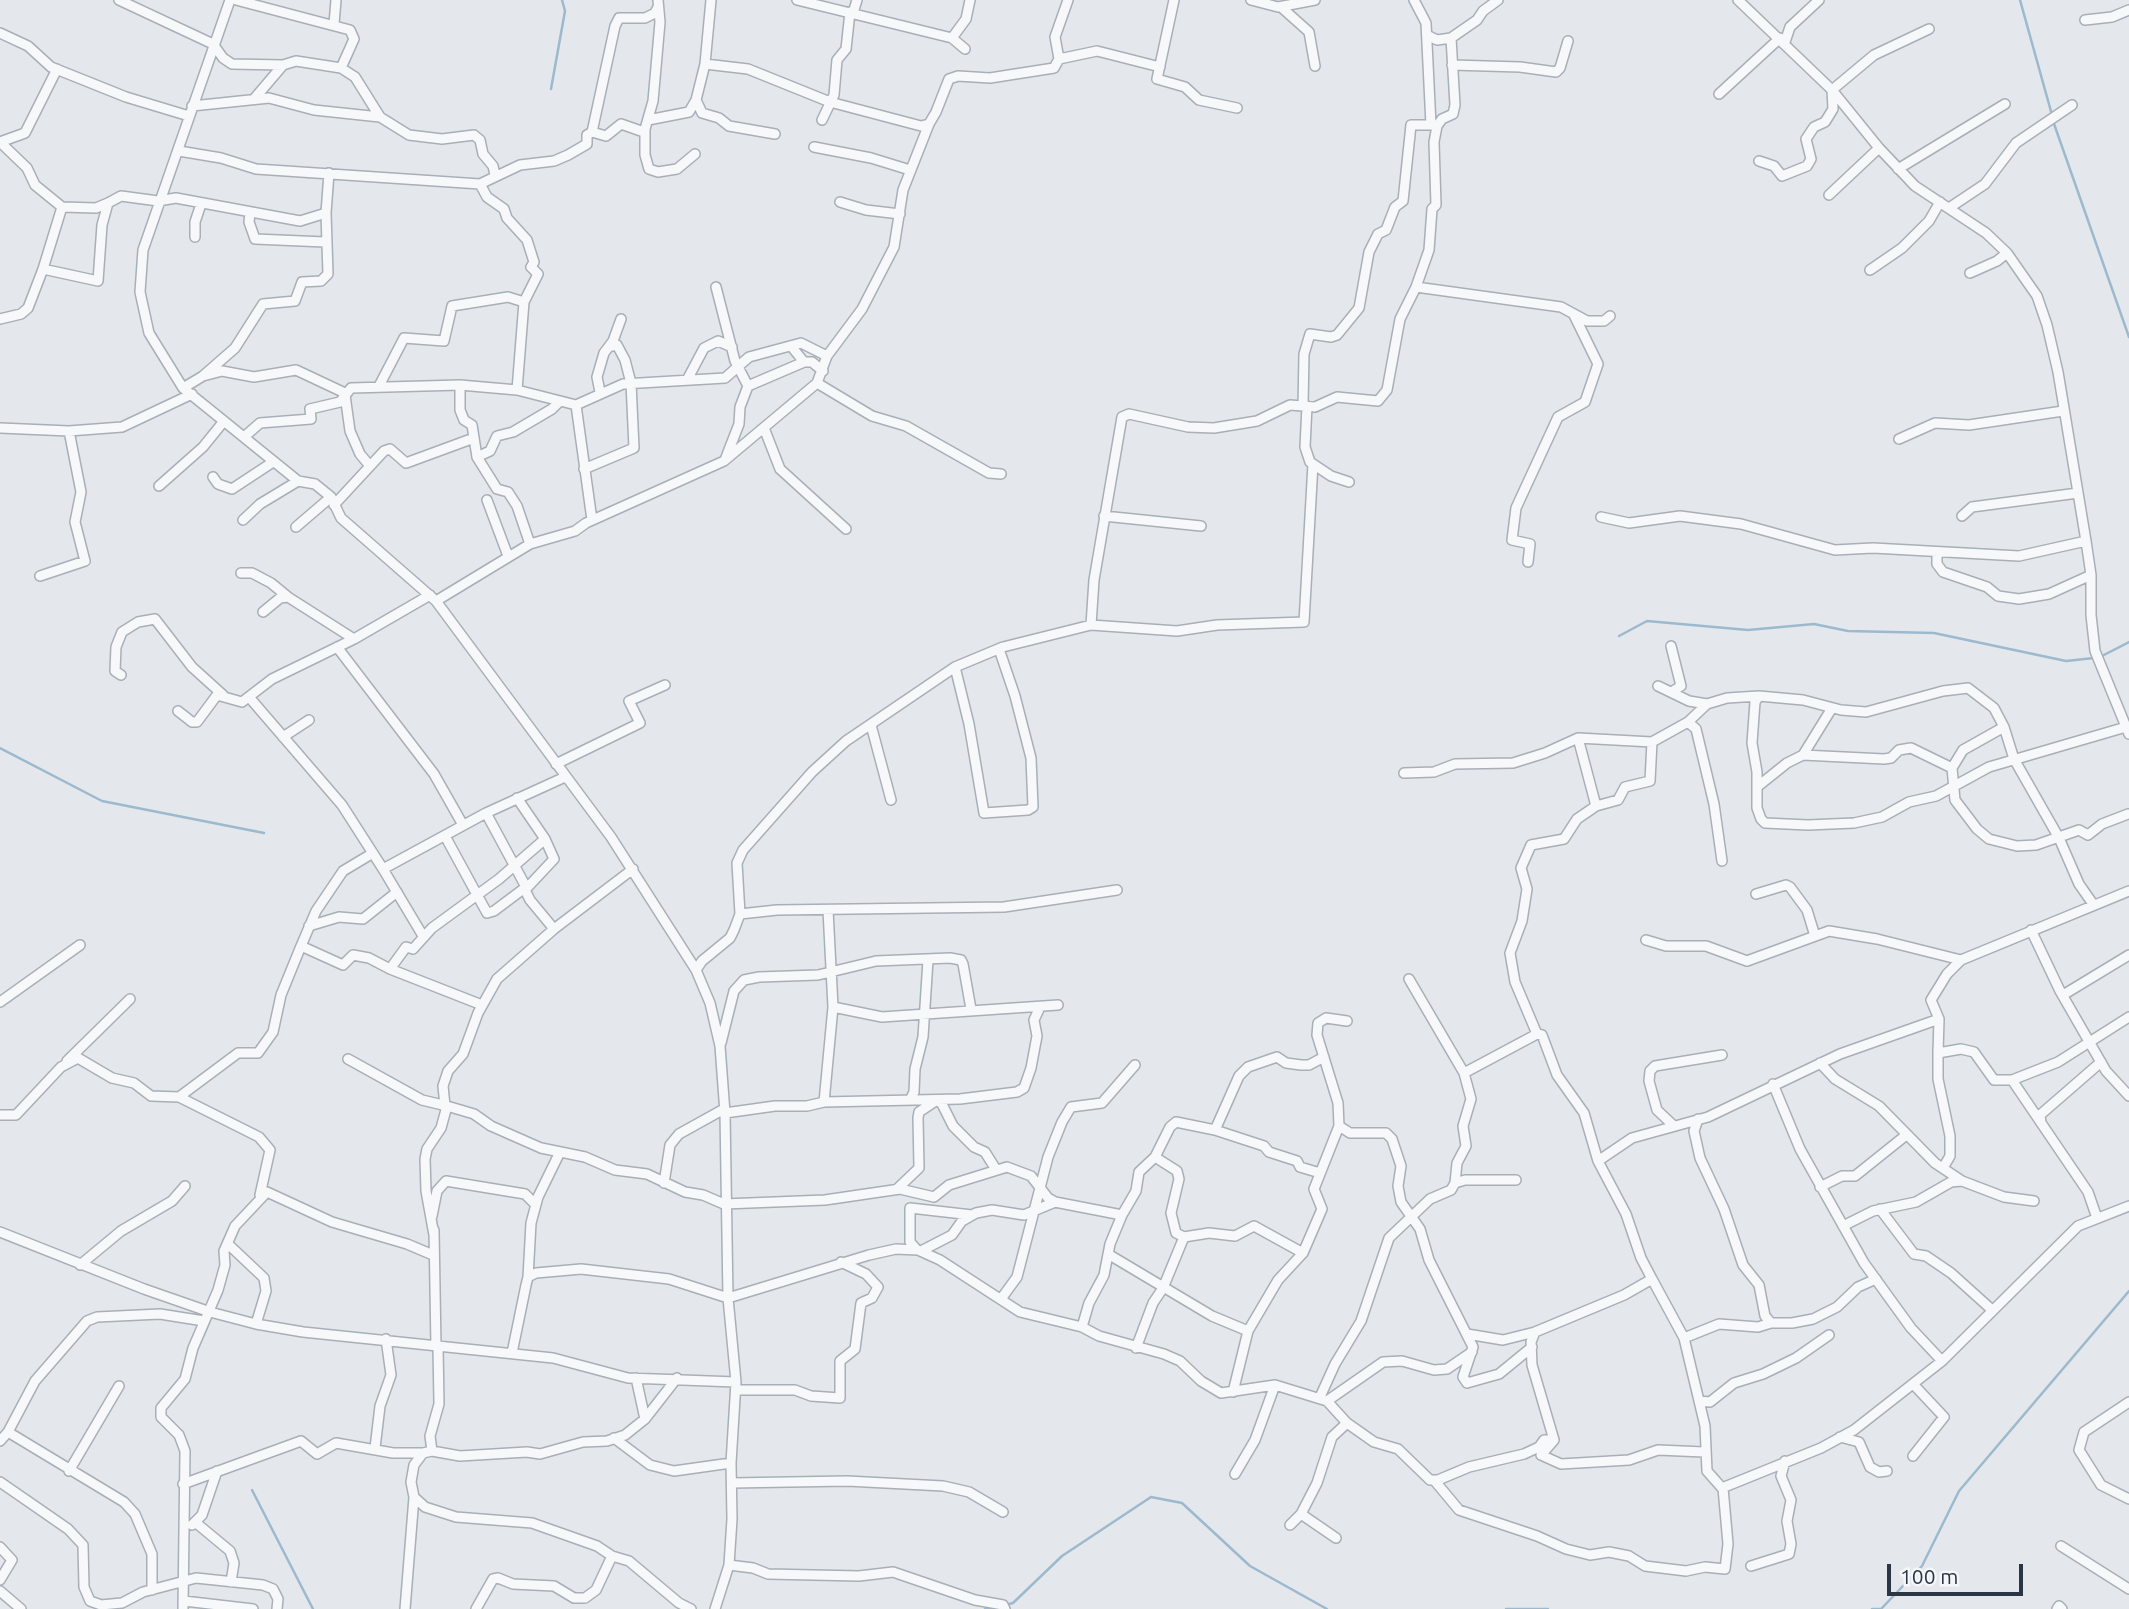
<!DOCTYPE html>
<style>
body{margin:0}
#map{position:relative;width:2129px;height:1609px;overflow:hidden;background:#e4e8ec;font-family:Ubuntu,sans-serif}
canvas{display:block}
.scale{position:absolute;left:1887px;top:1564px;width:136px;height:32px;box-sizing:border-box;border:4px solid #2a3646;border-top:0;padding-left:9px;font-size:21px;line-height:24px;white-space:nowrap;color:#2a3646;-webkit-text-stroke:5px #f4f6f9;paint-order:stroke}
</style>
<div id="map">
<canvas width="2129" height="1609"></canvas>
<div class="scale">100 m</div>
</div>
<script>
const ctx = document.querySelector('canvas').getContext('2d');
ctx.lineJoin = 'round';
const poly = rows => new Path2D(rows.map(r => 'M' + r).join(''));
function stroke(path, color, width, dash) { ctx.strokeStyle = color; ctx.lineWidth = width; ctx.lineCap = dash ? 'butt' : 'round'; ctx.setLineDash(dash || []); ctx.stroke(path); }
const stream = poly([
 [2020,0,2052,115],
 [551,89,565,11,562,0],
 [2053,121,2129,337],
 [1619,636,1647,621,1748,630,1814,624,1848,631,1934,633,2066,661,2094,658],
 [2100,657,2129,642],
 [0,748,102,801,264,833],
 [252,1490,313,1609],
 [1005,1605,1013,1603,1062,1556,1151,1497,1182,1503,1250,1566,1327,1609],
 [985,1609,995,1607],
 [1506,1609,1548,1609],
 [1872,1609,1881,1609],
 [1881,1609,1922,1566,1959,1491,2129,1291]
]);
const street = poly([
 [119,0,213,44,223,58,232,64,283,65],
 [230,0,143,250,140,292,149,333,183,388,298,481,315,484,331,497,341,518,436,601,611,837,696,970,710,1003,720,1046,725,1113,728,1298,736,1382,731,1463,732,1519,729,1565,715,1609],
 [236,0,350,30,354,39,341,68],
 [658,0,660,22,653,101,645,129,645,155,649,169,658,172,677,169,695,154],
 [797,0,952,38,965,49],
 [1174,0,1157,79,1185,87,1199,100,1237,108],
 [1251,0,1278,7,1315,0],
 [1738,0,1832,90,1879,148,1915,186,1986,233,2007,253,2037,296,2047,325,2058,372,2086,541,2091,575,2091,615,2095,651,2129,734],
 [1281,7,1309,32,1315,66],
 [853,13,857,0],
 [2085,20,2112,17,2129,10],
 [334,24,336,0],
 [0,33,28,46,51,67,126,97,189,116],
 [1427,35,1437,40,1451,38,1477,20,1483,11,1498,0],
 [952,38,966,19,970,0],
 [1785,42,1790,27,1819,0],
 [1059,59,1097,51,1160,67],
 [705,64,748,69,830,102,921,126,929,124,936,112,949,79,958,76,990,78,1054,68,1059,59,1055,37,1068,0],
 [1452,65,1520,67,1556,72,1560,68,1568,41],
 [57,69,25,133,0,142,27,168,35,185,62,207,96,208,108,203],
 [1719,94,1780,38],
 [254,99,283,65,296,61,341,68,355,77,380,117],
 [696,100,702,113,719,118,729,126,775,134],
 [192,106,269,98,314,110,380,117,409,135,442,139,474,135,480,140,483,154,493,166,495,175],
 [648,120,689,112,696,100,705,64,711,0],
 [822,120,834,95,837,60,846,49,850,12],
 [592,132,615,26,619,18,645,18,655,13,658,7],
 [814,147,871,158,910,170],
 [179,151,221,158,256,169,480,184,520,165,554,161,568,155,587,144,587,135,592,132,606,136,621,124,641,131,645,129],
 [1759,161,1774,166,1782,176,1807,166,1811,159,1806,139,1814,127,1825,122,1833,109,1832,90,1874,55,1929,29],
 [1898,169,2005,104],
 [480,184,487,197,504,209,507,218,527,240,534,262,531,267,538,274,524,302,517,390],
 [1829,195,1879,148],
 [840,202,866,210,900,214],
 [1949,208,1985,184,2016,143,2072,105],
 [250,213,249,222,255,239,325,242],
 [195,237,195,222,201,204],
 [43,269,62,207],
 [1870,270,1902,248,1929,221,1940,202],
 [1970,273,1997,261,2007,253],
 [716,287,735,361,748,386],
 [1416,287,1429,250,1432,209,1436,205,1434,142,1437,126,1442,119,1453,114,1455,105,1451,38],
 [0,319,21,314,28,308,43,269,98,281,102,225,108,203,121,196,158,201,176,198,300,221,326,213,329,173],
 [791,346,804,362],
 [203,376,235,348,263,304,295,301,302,282,321,281,328,274,326,213],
 [687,380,704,348,718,341,732,347],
 [817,383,872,416,906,426,989,473,1001,474],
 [460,385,460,410,464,420,472,425,477,457,497,489,508,492,517,506,530,544],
 [379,386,404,338,444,341,452,306,508,297,524,302],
 [183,388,203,376,222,371,254,377,296,370,345,393],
 [600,392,597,377,604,353,613,341,621,319],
 [345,395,350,431,360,454,370,466],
 [576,405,592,520],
 [1303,406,1304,354,1310,334,1331,337,1337,335,1359,308,1369,252,1378,234,1386,230,1395,207,1403,201,1411,125,1431,125,1426,23,1414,0],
 [1307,406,1305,447,1310,462,1331,476,1349,482],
 [0,428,69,431,122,427,192,394],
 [764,428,780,469,846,529],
 [244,437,260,423,311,419,310,409,340,402,351,388,460,385,517,390,576,405,623,384,725,378,749,357,801,343,827,356],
 [1899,439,1935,423,1969,425,2063,411],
 [477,457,490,451,497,436,513,432,552,409,560,401],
 [725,460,739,424,740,407,748,386,804,362,812,362,823,371],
 [584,469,634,448,631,383,625,360,617,345,609,347],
 [213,477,218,484,232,489,273,462],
 [159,486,203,447,224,421],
 [487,500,508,556],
 [334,505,384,451,390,449,406,463,474,438],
 [1104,516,1201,526],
 [1962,516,1972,507,2078,493],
 [1601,517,1629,523,1680,516,1741,524,1835,550,1873,548,2019,556,2086,541],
 [243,520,260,504,298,481],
 [296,527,331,497],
 [1937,552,1937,564,1943,572,1987,587,1998,596,2019,599,2049,594,2091,575],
 [1528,562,1530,544,1512,540,1516,508,1558,417,1585,402,1598,364,1574,315],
 [241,573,252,573,271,583,288,597],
 [40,576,85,561,75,522,81,492,69,431],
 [436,601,530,544,575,531,586,523,724,461,817,383,827,356,862,309,894,247,903,190,929,124],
 [263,612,280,598,288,597,354,639],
 [1091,625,1094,580,1122,417,1129,414,1188,427,1214,428,1257,421,1290,405,1315,407,1337,397,1378,401,1387,390,1400,319,1416,287,1561,307,1587,321,1604,321,1610,316],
 [1671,646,1681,686,1673,691],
 [337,647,434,774,463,825],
 [955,667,969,724,984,813,1028,810,1033,807,1031,758,1015,696,999,649],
 [121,675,115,671,116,647,122,632,138,622,155,619,192,667,223,695],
 [1658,686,1689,701,1707,704,1727,698,1759,696,1803,700,1841,710,1866,712,1943,691,1968,688,1994,708,2004,727,2014,759,2059,838,2079,884,2093,904],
 [1759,696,1755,702,1752,743,1757,772,1757,808,1761,819,1765,823,1808,825,1854,823,1882,817,1909,802,1936,796,1989,767,2126,727],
 [249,697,342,805,383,869,486,813,565,777],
 [178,711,192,722,197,722,217,695,242,702,272,679,354,639,430,595],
 [1688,722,1696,729,1714,804,1722,861],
 [871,725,891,800],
 [283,737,309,720],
 [1578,738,1596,806],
 [1652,742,1650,781,1625,787,1618,800,1596,806,1577,819,1564,839,1531,845,1521,868,1527,889,1522,921,1510,953,1515,982,1537,1034,1542,1035,1557,1075,1584,1113,1598,1161,1626,1214,1641,1258,1652,1279],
 [1803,755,1884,759,1891,758,1899,750,1911,748,1952,768,1955,800,1977,829,1989,839,2017,846,2036,845,2079,830,2088,835,2102,824,2128,814],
 [556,764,640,723,629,701,665,685],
 [1952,768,1963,750,2004,727],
 [1404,773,1434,772,1455,764,1513,763,1545,753,1578,738,1652,742,1688,722,1707,704],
 [1757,787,1787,763,1803,755,1832,708],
 [517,798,545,839,554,859,525,890,530,900,554,929],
 [445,836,487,913,494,911,526,887,486,813],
 [383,869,423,936],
 [1756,894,1786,885,1790,887,1807,910,1815,936],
 [740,914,777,910,1004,907,1117,890],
 [309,926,339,917,363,919,397,892],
 [2031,930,2060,991,2106,1071,2129,1096],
 [1646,940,1666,946,1706,946,1747,961,1829,931,1877,939,1961,960],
 [301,946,316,911,343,871,373,853],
 [390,969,482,1005],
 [696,970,702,961,730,938,734,930,740,914,737,863,743,850,812,772,846,741,955,667,1003,647,1091,625,1177,631,1217,625,1304,622,1313,464],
 [2063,995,2129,955],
 [0,1002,80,945],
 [833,1007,882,1017,1058,1005],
 [721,1043,734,991,744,980,759,977,818,975,876,961,950,958,961,960,963,964,971,1009],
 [1938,1048,1938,1079,1950,1136,1950,1156,1943,1168],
 [348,1059,422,1100,447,1106],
 [67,1061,130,999],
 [1820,1063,1835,1079,1879,1106,1935,1163,1962,1181],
 [1464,1073,1537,1034],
 [2012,1080,2058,1062,2129,1017],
 [1773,1084,1800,1149,1864,1263,1911,1328,1942,1361,2078,1226,2129,1206],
 [179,1097,238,1053,258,1053,273,1032,281,995,301,946,343,965,353,955,369,958,390,969,406,947,413,949,432,928,499,879,545,839],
 [910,1100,914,1092,915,1069,923,1037,928,960],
 [824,1102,833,1007,828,910],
 [445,1106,443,1086,448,1071,463,1054,478,1013,497,979,554,929,633,869],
 [725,1113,775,1106,807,1106,824,1102,960,1099,1017,1092,1024,1088,1031,1068,1037,1036,1034,1020,1040,1007],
 [0,1115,16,1115,61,1067,78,1058,112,1078,134,1083,151,1096,179,1097,259,1137,270,1150,260,1195],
 [1698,1119,1694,1131,1700,1158,1724,1209,1743,1265,1759,1285,1765,1316,1771,1323],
 [2041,1123,2040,1115,2101,1062],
 [1339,1126,1350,1133,1386,1133,1392,1139,1401,1166,1398,1186,1401,1202,1420,1229,1429,1260,1473,1347,1463,1377,1467,1383,1499,1374,1532,1347],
 [1674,1126,1657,1110,1649,1081,1650,1071,1655,1066,1722,1055],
 [1215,1130,1239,1076,1248,1067,1277,1057,1286,1063,1301,1065,1309,1065,1324,1057],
 [1155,1157,1177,1171,1179,1179,1171,1213,1176,1233,1184,1237],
 [1598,1161,1632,1138,1708,1117,1840,1054,1939,1019],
 [664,1183,670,1145,679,1134,724,1109],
 [1455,1183,1465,1180,1516,1180],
 [1820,1187,1842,1176,1855,1176,1905,1136],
 [897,1189,919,1168,918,1118,919,1112,937,1100,942,1104,953,1126,974,1147,985,1152,995,1168],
 [1880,1209,1914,1254,1926,1256,1951,1273,1991,1309],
 [432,1216,437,1191,446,1181,525,1194,536,1205],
 [2097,1218,2088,1192,2012,1080,1994,1080,1974,1052,1961,1049,1938,1053,1939,1019,1931,1000,1947,974,1961,960,2129,891],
 [1843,1226,1873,1211,1916,1202,1951,1182,1962,1181,2004,1197,2034,1201],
 [434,1230,436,1347],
 [0,1232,144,1289,210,1312,256,1324,303,1332,553,1358,628,1378,736,1382],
 [434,1235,426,1191,425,1159,427,1149,441,1128,447,1106,474,1114,491,1126,541,1148,585,1157,615,1170,647,1174,685,1192,703,1195,724,1204,825,1200,900,1189,934,1197,949,1185,1007,1167,1031,1176,1048,1198,1055,1202,1122,1215],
 [228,1244,264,1278,266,1291,256,1324],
 [917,1250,910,1242,910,1208,972,1215],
 [921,1251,952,1235,962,1221,976,1213,992,1210,1024,1215,1055,1202],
 [1108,1254,1212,1316,1248,1331],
 [80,1265,121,1231,172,1201,185,1186],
 [528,1277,531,1223,538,1197,560,1152],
 [1001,1299,1017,1277,1048,1157,1062,1122,1071,1107,1102,1103,1135,1065],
 [1082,1327,1089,1303,1104,1275,1110,1244,1122,1215,1136,1191,1139,1172,1155,1157,1170,1127,1176,1122,1215,1130,1264,1146,1269,1152,1297,1161,1300,1167,1320,1173],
 [1467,1334,1503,1340,1535,1332,1624,1295,1652,1279,1684,1338,1719,1324,1758,1327,1771,1323,1792,1323,1813,1319,1837,1307,1858,1287,1876,1279],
 [1684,1338,1705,1426,1707,1471,1722,1488,1821,1448,1854,1430,1942,1361],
 [1136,1348,1153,1303,1163,1288,1184,1237,1209,1233,1235,1236,1254,1226,1303,1253],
 [512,1353,526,1285,528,1277,536,1273,581,1269,669,1279,728,1298,869,1255,896,1249,918,1250,940,1260,1020,1312,1082,1327,1099,1336,1164,1354,1180,1361,1201,1381,1221,1393,1275,1385,1327,1401,1347,1423,1374,1442,1398,1449,1430,1480,1438,1480,1469,1467,1524,1454,1539,1447,1544,1440,1554,1440,1532,1365,1531,1342,1535,1332],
 [636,1378,645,1419],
 [736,1390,795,1390,811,1396,840,1398,840,1361,855,1349,861,1303,872,1298,878,1287,866,1274,841,1262],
 [1233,1392,1248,1331,1278,1280,1303,1253,1322,1209,1314,1189,1339,1126,1338,1103,1317,1035,1318,1023,1326,1018,1347,1021],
 [1320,1397,1335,1364,1361,1321,1389,1238,1430,1199,1451,1190,1455,1183,1457,1163,1466,1146,1463,1126,1471,1099,1464,1073,1409,979],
 [1327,1401,1383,1362,1402,1361,1434,1370,1447,1369,1472,1352],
 [1699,1401,1710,1402,1734,1383,1763,1374,1796,1358,1829,1335],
 [8,1432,124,1502,135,1514,152,1554,152,1590],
 [1840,1437,1859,1442,1870,1467,1879,1472,1887,1471],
 [614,1438,650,1465,674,1471,731,1463],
 [1554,1440,1541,1455,1561,1464,1629,1460,1658,1450,1704,1452],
 [0,1441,8,1432,35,1381,87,1321,97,1317,160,1314,204,1321],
 [375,1448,380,1406,391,1375,386,1339],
 [432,1451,430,1436,439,1404,438,1347],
 [1913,1456,1944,1417,1914,1385],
 [69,1471,119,1386],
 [1235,1474,1255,1440,1275,1385],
 [1434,1480,1459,1510,1537,1536,1566,1549,1590,1555,1609,1552,1629,1556,1645,1566,1686,1571,1705,1567,1725,1569,1728,1544,1723,1488],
 [0,1482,68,1529,83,1545,84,1587,90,1601,101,1605,122,1603,143,1592,196,1578,263,1585,273,1589,278,1599,277,1609],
 [732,1483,847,1481,943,1486,969,1492,1003,1512],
 [183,1484,301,1441,317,1454,336,1443,393,1453,423,1453],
 [414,1497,425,1507,456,1517,532,1523,597,1546,612,1556],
 [2129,1499,2101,1485,2079,1450,2084,1432,2129,1402],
 [1301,1514,1336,1538],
 [195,1522,230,1551,234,1563,231,1582],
 [192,1525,202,1515,217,1471],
 [1290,1525,1301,1514,1317,1483,1332,1437,1347,1423],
 [2061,1546,2129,1589],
 [0,1547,12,1560,0,1580],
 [729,1565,753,1568,768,1574,859,1576,893,1572,975,1600,1003,1605,1005,1609],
 [1751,1566,1789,1554,1791,1544,1787,1521,1791,1500,1781,1476,1785,1461],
 [0,1591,21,1609],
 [184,1601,253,1609],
 [183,1609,185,1451,179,1435,161,1417,161,1408,185,1379,193,1348,218,1290,225,1265,224,1251,235,1226,267,1192,332,1222,407,1244,433,1255],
 [405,1609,414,1497,411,1482,414,1465,423,1453,432,1451,460,1456,527,1452,540,1454,583,1442,607,1441,625,1435,645,1419,677,1378],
 [476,1609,493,1579,498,1578,513,1584,554,1586,574,1598,585,1598,596,1590,612,1556,629,1561,679,1603,691,1609],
 [2057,1609,2059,1606,2062,1609]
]);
stroke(stream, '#9db9ce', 2.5);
stroke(street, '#a8afb7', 12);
stroke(street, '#f7f8fa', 9);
</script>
